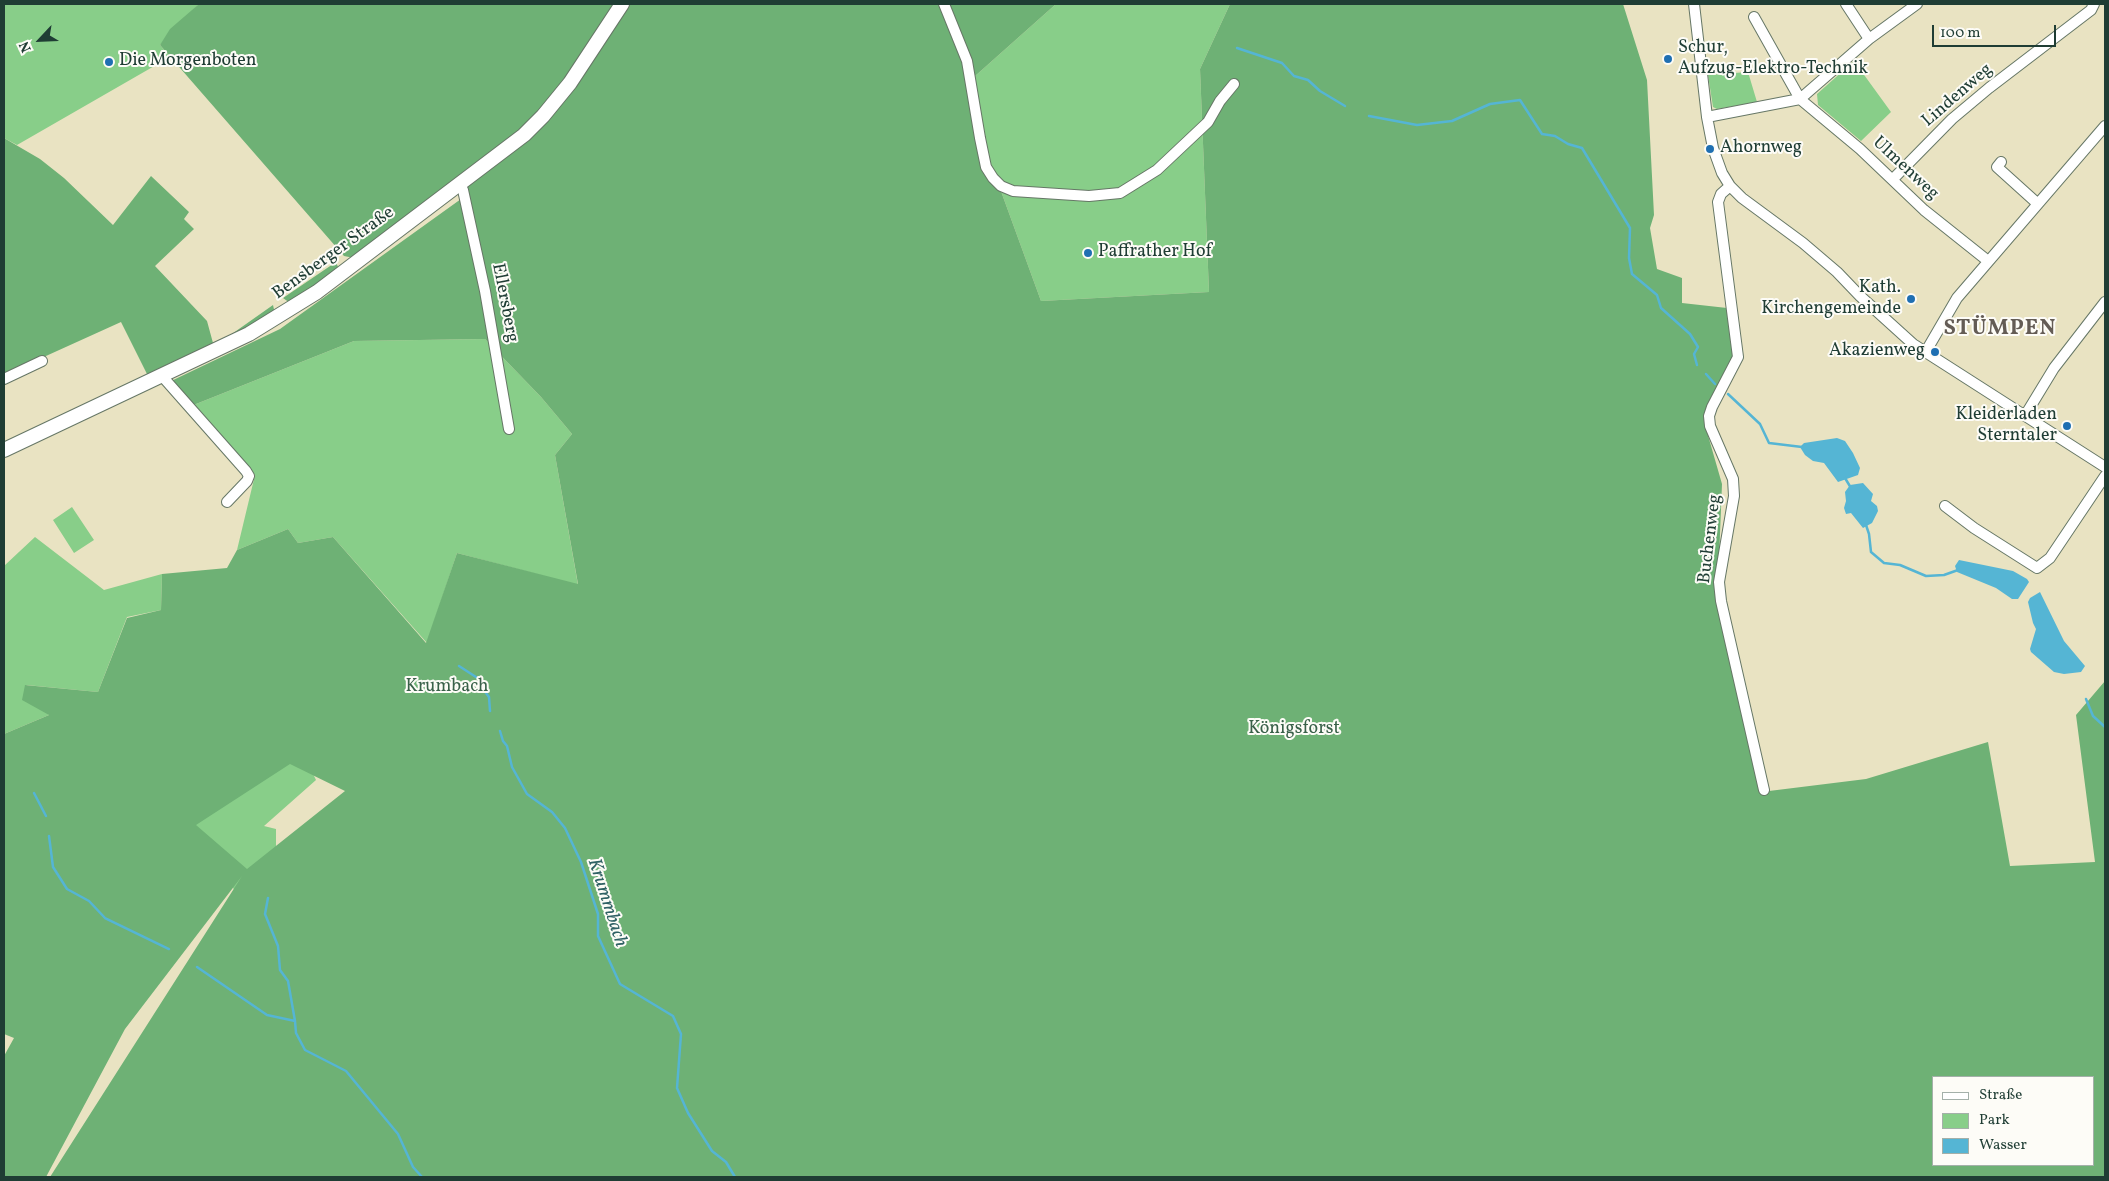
<!DOCTYPE html>
<meta charset="utf-8">
<style>
body{margin:0}
#map{position:relative;width:2109px;height:1181px;overflow:hidden;background:#e9e3c2;font-family:Vollkorn,serif}
canvas{display:block}
.frame{position:absolute;inset:0;border:5px solid #1f3d34;pointer-events:none}
.legend{position:absolute;left:1932px;top:1076px;width:162px;height:90px;box-sizing:border-box;background:#fdfcf7;border:1px solid #a4b0a9;margin:0;padding:6px 9px;list-style:none;font-size:15px;color:#1f3d34}
.legend li{display:flex;align-items:center;gap:10px;height:25px}
.legend b{width:25px;border:1px solid #a4b0a9}
.north{position:absolute;left:15px;top:15px;width:50px;height:50px;-webkit-text-stroke:4px #fdfcf7;paint-order:stroke;rotate:245deg;font-size:14px;font-weight:700;line-height:20px;text-align:center;color:#1f3d34}
.north::after{content:'';display:block;margin:auto;width:18px;height:22px;background:#1f3d34;clip-path:polygon(50% 0,100% 100%,50% 72%,0 100%)}
.scale{position:absolute;left:1932px;top:25px;width:124px;height:22px;box-sizing:border-box;border:2px solid #1f3d34;border-top:0;padding-left:6px;font-size:15px;line-height:18px;white-space:nowrap;color:#1f3d34;-webkit-text-stroke:4px #fdfcf7;paint-order:stroke}
</style>
<div id="map">
<canvas width="2109" height="1181"></canvas>
<div class="frame"></div>
<ul class="legend">
<li><b style="height:6px;background:#fff"></b>Straße</li>
<li><b style="height:14px;background:#88ce89"></b>Park</li>
<li><b style="height:14px;background:#55b5d4"></b>Wasser</li>
</ul>
<div class="north">N</div>
<div class="scale">100 m</div>
</div>
<script>
const ctx = document.querySelector('canvas').getContext('2d');
ctx.lineJoin = 'round';
function fill(path, color) { ctx.fillStyle = color; ctx.fill(path, 'evenodd'); }
const poly = rows => new Path2D(rows.map(r => 'M' + r).join(''));
function stroke(path, color, width, dash) { ctx.strokeStyle = color; ctx.lineWidth = width; ctx.lineCap = dash ? 'butt' : 'round'; ctx.setLineDash(dash || []); ctx.stroke(path); }
function drawText(font, color, halo, rows, align = 'center') {
  ctx.font = font + ' Vollkorn,serif'; ctx.lineWidth = 4; ctx.setLineDash([]); ctx.textBaseline = 'middle'; ctx.strokeStyle = halo; ctx.fillStyle = color; for (const [text, x, y, turn = 0] of rows) {
    ctx.save(); ctx.translate(x, y); ctx.rotate((+turn || 0) * Math.PI / 180); ctx.textAlign = isNaN(turn) ? turn : align; if (halo) ctx.strokeText(text, 0, 0); ctx.fillText(text, 0, 0); ctx.restore();
  }
}
const green = poly([
 [4,4,199,4,160,45,170,57,17,145,4,138],
 [1056,4,1230,4,1200,69,1209,292,1041,301,990,161,974,77],
 [1854,61,1891,112,1861,141,1818,105,1817,94],
 [1748,72,1757,102,1717,109,1713,107,1708,75],
 [485,339,541,397,572,434,555,455,578,585,457,553,427,643,333,537,298,543,288,529,237,550,255,475,186,408,354,341],
 [72,507,94,540,74,553,53,520],
 [35,537,104,590,162,574,161,610,127,617,98,692,26,685,49,715,4,734,4,566],
 [299,745,316,780,264,826,276,829,276,891,237,896,226,873,204,845,188,809]
]);
const forest = poly([
 [199,4,1056,4,974,77,990,161,1041,301,1209,292,1200,69,1230,4,1623,4,1647,80,1654,215,1650,228,1657,269,1682,278,1682,303,1727,308,1734,352,1724,382,1705,412,1705,425,1722,484,1718,584,1769,791,1866,779,1988,742,2010,866,2095,862,2076,715,2105,681,2105,1177,50,1177,242,876,125,1029,46,1177,4,1177,4,1056,14,1038,4,1034,4,734,49,715,22,700,25,685,98,692,127,618,161,610,162,574,227,568,237,550,288,529,298,543,333,537,426,643,457,553,578,584,555,455,572,434,541,397,485,339,354,341,186,408,167,383,280,329,461,199,458,181,354,258,344,256,160,45,170,29],
 [290,764,345,791,247,869,196,825],
 [1933,1077,2093,1077,2093,1165,1933,1165],
 [4,138,40,159,64,178,113,225,151,176,189,212,184,219,194,229,155,266,207,321,213,343,229,336,273,305,275,314,149,378,121,322,4,375],
 [336,262,338,267,337,271,290,303,283,298]
]);
const water = poly([
 [1837,438,1845,441,1853,453,1860,468,1858,475,1838,482,1824,463,1813,461,1805,455,1800,447,1804,443],
 [1863,483,1873,494,1871,501,1877,506,1878,511,1872,523,1863,528,1851,513,1846,514,1844,508,1846,501,1845,492,1850,485],
 [1959,560,2013,571,2027,579,2029,582,2018,599,2012,599,1996,588,1957,572,1955,566],
 [2040,592,2064,641,2085,666,2081,672,2064,674,2054,672,2031,652,2030,649,2036,629,2033,623,2028,602,2030,598]
]);
const stream = poly([
 [1237,48,1282,63,1294,76,1308,80,1320,91,1345,106],
 [1369,116,1417,125,1452,121,1490,104,1520,100,1542,134,1555,136,1568,144,1582,148,1630,228,1629,258,1632,274,1657,295,1661,308,1690,334,1698,347,1694,354,1697,365],
 [1706,374,1715,384],
 [1728,394,1760,424,1769,443,1802,447],
 [1845,478,1851,488],
 [1866,525,1869,534,1871,552,1884,563,1900,565,1926,576,1944,575,1958,570],
 [459,666,479,679,483,689,489,697,490,711],
 [2086,699,2093,716,2105,727],
 [500,731,503,741,507,746,512,767,527,794,552,812,565,828,581,862,598,914,598,936,620,984,673,1016,681,1034,677,1088,688,1113,712,1151,726,1162,735,1177],
 [34,793,46,816],
 [49,836,53,867,67,889,89,901,105,918,169,949],
 [268,898,265,914,278,946,280,970,288,981,295,1021],
 [197,967,267,1015,295,1021,296,1033,305,1050,346,1071,398,1134,413,1167,422,1177]
]);
const minor = poly([
 [944,4,967,61,980,138,986,167,993,178,1001,186,1013,191,1089,196,1120,193,1157,170,1208,122,1220,101,1234,84],
 [1694,4,1707,117,1713,148,1722,173,1730,186,1742,198,1803,243,1837,272,1860,296,1913,344,2105,467],
 [1846,4,1869,39],
 [1754,17,1800,99,1860,149,1924,210,1988,261],
 [1707,117,1800,99,1869,39,1917,4],
 [2001,162,1997,167,2038,204],
 [1893,179,1952,119,1989,88,2091,10,2094,4],
 [460,185,463,190,485,291,509,429],
 [1730,186,1721,194,1718,202,1738,357,1712,407,1709,416,1710,426,1733,479,1734,496,1719,582,1721,601,1764,790],
 [1925,353,1957,298,2105,126],
 [162,376,246,471,249,476,247,481,227,502],
 [4,379,42,361],
 [2026,414,2054,368,2105,302],
 [1945,506,1974,528,2037,568,2050,558,2105,476]
]);
const major = poly([
 [4,450,249,334,317,292,524,135,543,116,570,83,622,4]
]);
const markers = [
 [1668,59,5,"#1f6fb2"],
 [109,62,5,"#1f6fb2"],
 [1710,149,5,"#1f6fb2"],
 [1088,253,5,"#1f6fb2"],
 [1911,299,5,"#1f6fb2"],
 [1935,352,5,"#1f6fb2"],
 [2067,426,5,"#1f6fb2"]
];
const poiNames = [
 ["Schur,",1678,49],
 ["Aufzug-Elektro-Technik",1678,70],
 ["Die Morgenboten",119,62],
 ["Ahornweg",1720,149],
 ["Paffrather Hof",1098,253],
 ["Kath.",1901,289,"right"],
 ["Kirchengemeinde",1901,310,"right"],
 ["Akazienweg",1925,352,"right"],
 ["Kleiderladen",2057,416,"right"],
 ["Sterntaler",2057,437,"right"]
];
const streetNames = [
 ["Lindenweg",1958,96,-41],
 ["Ulmenweg",1905,169,43],
 ["Bensberger Straße",334,254,-36],
 ["Ellersberg",504,303,79],
 ["Buchenweg",1711,539,-83]
];
const parkNames = [
 ["Krumbach",447,688],
 ["Königsforst",1294,730]
];
const waterNames = [
 ["Krummbach",606,903,72]
];
const districtNames = [
 ["STÜMPEN",2000,330]
];
fill(green, '#88ce89');
fill(forest, '#6eb175');
fill(water, '#55b5d4');
stroke(stream, '#55b5d4', 2.5);
stroke(minor, '#676', 12);
stroke(major, '#676', 16);
stroke(minor, '#fff', 10);
stroke(major, '#fff', 14);
for (const [x, y, r, color] of markers) { const dot = new Path2D(); dot.arc(x, y, r, 0, 2 * Math.PI); ctx.fillStyle = color; ctx.fill(dot); stroke(dot, '#fdfcf7', 2); }
drawText('18px', '#1f3d34', '#fdfcf7', poiNames, 'left');
drawText('18px', '#1f3d34', '#fdfcf7', streetNames);
drawText('18px', '#396149', '#fdfcf7', parkNames);
drawText('italic 19px', '#2f6164', '#fdfcf7', waterNames);
ctx.letterSpacing = '1px';
drawText('bold 22px', '#645c55', '#fdfcf7', districtNames);
ctx.letterSpacing = '0px';
</script>
